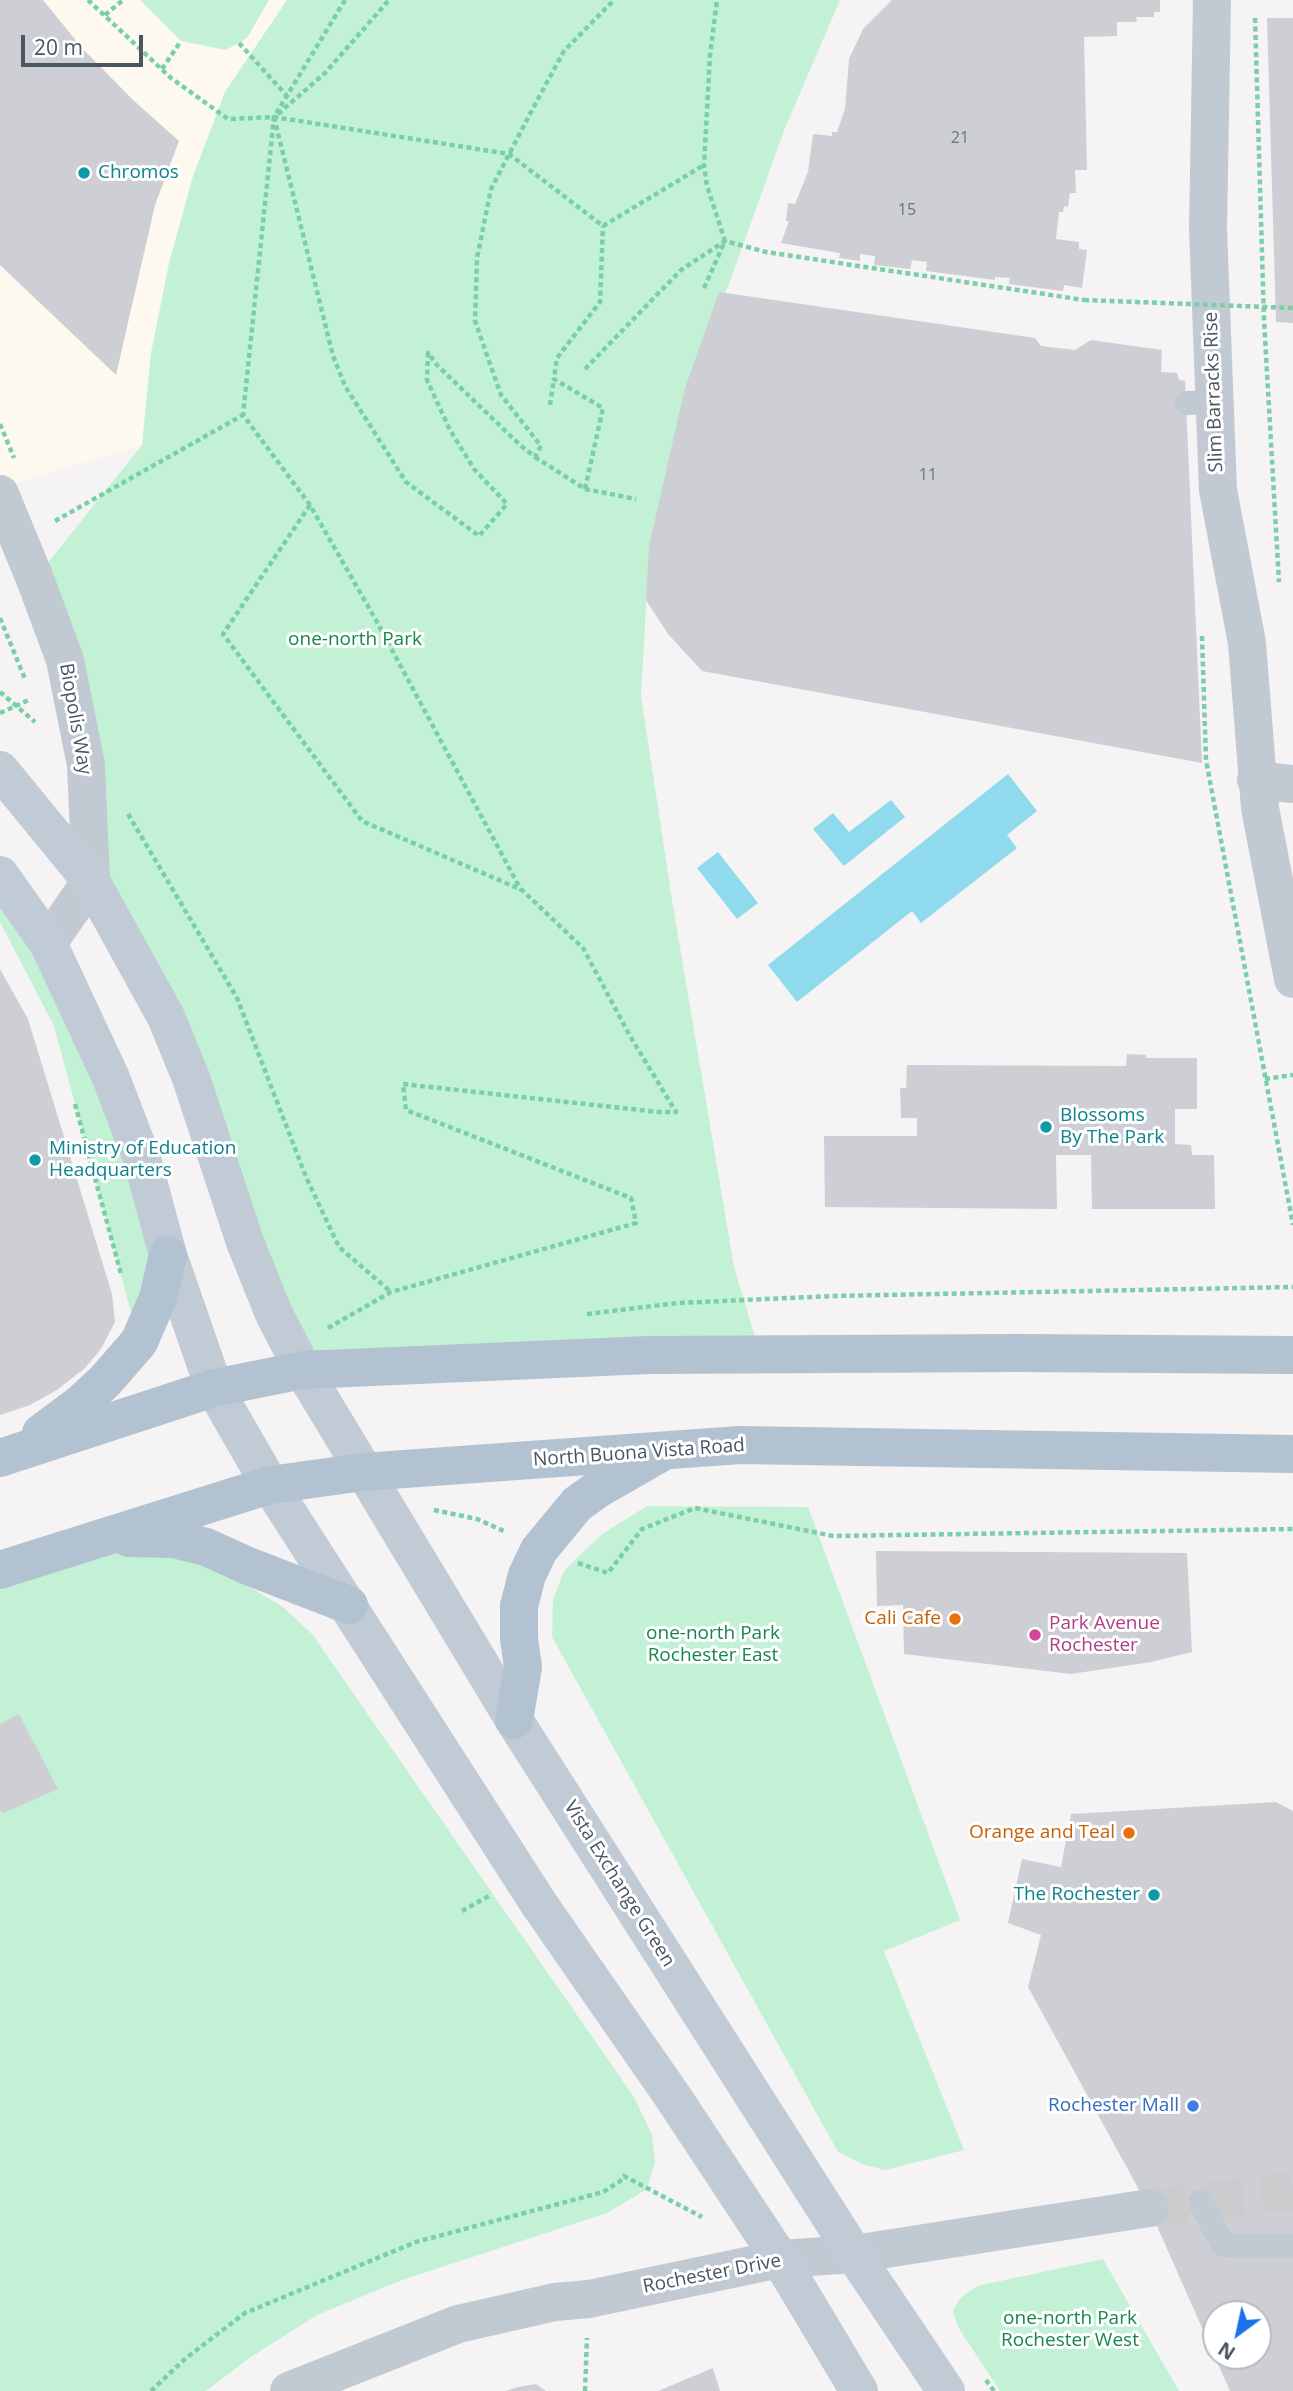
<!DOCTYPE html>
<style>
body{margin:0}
#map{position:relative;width:1293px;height:2391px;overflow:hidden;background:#f5f3f3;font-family:"Open Sans",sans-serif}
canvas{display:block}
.north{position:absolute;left:1202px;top:2300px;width:70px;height:70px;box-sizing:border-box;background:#fff;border:2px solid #b7bbc0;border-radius:50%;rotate:213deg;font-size:19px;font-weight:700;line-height:28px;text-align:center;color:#4a5661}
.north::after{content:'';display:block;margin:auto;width:24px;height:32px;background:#1a73e8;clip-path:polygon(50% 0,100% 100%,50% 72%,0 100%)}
.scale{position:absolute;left:21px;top:35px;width:122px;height:32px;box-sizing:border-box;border:4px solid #4a5661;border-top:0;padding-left:9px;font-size:21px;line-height:24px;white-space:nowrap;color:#4a5661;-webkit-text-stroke:5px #fff;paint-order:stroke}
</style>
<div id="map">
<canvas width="1293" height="2391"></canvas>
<div class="north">N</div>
<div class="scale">20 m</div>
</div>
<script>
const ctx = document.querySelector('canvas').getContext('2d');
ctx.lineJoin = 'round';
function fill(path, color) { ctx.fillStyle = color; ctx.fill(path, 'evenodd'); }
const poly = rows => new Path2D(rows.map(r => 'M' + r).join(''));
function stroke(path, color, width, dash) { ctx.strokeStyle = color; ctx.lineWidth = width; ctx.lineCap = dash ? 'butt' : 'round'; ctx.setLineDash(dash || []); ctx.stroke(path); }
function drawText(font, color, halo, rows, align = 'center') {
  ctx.font = font + ' "Open Sans",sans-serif'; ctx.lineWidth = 6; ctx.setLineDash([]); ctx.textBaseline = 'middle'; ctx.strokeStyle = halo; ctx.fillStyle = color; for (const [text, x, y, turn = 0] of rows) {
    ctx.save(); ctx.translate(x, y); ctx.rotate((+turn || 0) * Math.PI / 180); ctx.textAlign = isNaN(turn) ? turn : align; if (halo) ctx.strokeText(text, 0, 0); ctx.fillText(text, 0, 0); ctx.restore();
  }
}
const commercial = poly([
 [0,0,287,0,225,92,193,176,169,263,151,353,142,445,0,488]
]);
const green = poly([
 [140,0,269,0,247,38,226,50,181,41],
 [287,0,840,0,785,128,730,281,701,353,668,471,648,570,641,696,672,900,734,1267,756,1340,303,1370,91,881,35,579,142,445,151,353,169,263,193,176,225,92],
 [0,883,162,1232,139,1342,54,1026,0,922],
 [647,1506,808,1507,960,1920,884,1951,964,2150,885,2170,865,2165,838,2152,552,1637,553,1600,564,1571,602,1534],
 [111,1552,179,1555,231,1576,283,1607,312,1634,634,2097,652,2135,655,2162,647,2189,607,2213,402,2280,317,2315,248,2359,206,2391,0,2391,0,1583],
 [1103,2259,1179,2391,1000,2391,958,2327,953,2311,960,2298,977,2286]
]);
const water = poly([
 [1008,774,1037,811,1007,835,1017,848,921,923,912,911,797,1002,768,965],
 [891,800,905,817,844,866,813,829,833,813,849,832],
 [718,852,758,903,737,919,697,868]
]);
const building = poly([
 [0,0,43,0,83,49,133,100,179,141,155,205,116,375,0,265],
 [892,0,1160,0,1160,12,1154,12,1154,17,1136,17,1137,22,1117,22,1117,36,1084,37,1087,170,1075,170,1076,193,1070,193,1068,207,1064,206,1063,212,1059,212,1056,239,1079,242,1079,249,1087,250,1082,288,1064,285,1063,291,1009,284,1010,278,995,277,995,280,926,271,927,262,912,260,910,269,874,265,875,256,860,254,860,261,839,258,840,253,781,243,789,221,786,221,788,203,795,204,808,172,813,134,832,136,832,132,837,132,845,109,849,59,863,29],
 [1267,18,1293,18,1293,323,1276,322],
 [719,292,1035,338,1041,346,1075,350,1091,340,1162,350,1161,372,1177,373,1179,380,1185,381,1202,763,702,671,668,634,646,600,649,546,685,388],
 [0,969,28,1019,112,1294,115,1322,101,1349,85,1368,57,1390,30,1405,0,1415],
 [1127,1054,1146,1055,1146,1058,1197,1058,1197,1109,1175,1109,1175,1144,1191,1145,1192,1155,1214,1155,1215,1209,1092,1209,1091,1155,1056,1155,1057,1209,825,1207,824,1136,917,1136,917,1118,901,1118,900,1088,906,1088,907,1065,1126,1066],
 [876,1551,1187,1553,1192,1652,1151,1662,1071,1674,904,1654,903,1605,877,1606],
 [19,1714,58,1789,3,1813,0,1809,0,1724],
 [1276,1802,1293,1811,1293,2391,1230,2391,1149,2208,1028,1987,1041,1935,1008,1923,1022,1859,1061,1867,1071,1814],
 [1216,2314,1258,2314,1258,2356,1216,2356],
 [713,2368,720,2391,658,2391],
 [536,2384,546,2391,505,2391,518,2387]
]);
const streetTunnel = poly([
 [1149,2208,1293,2191]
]);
const path = poly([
 [88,0,171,78,228,119,274,117,509,154,603,226],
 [345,0,274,117,243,415,310,505,377,622,521,890],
 [105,15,123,0],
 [1255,18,1264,320,1279,582],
 [239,43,287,96],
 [162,69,181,41],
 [278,114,325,73,389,0],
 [274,117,333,356,345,386,406,482,479,536,507,504,474,469,450,430,427,380,428,353,437,365,520,445,535,457,541,446,501,395,475,321,477,258,491,189,532,110,564,51,614,0],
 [603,226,704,165],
 [704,288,725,241,707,186,704,165,710,55,717,0],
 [585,369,681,270,725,241,766,252,1084,300],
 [550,405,554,379],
 [0,424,14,458],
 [535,457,585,489,603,408,554,379,557,358,600,302,603,226],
 [585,489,636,499],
 [310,505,223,634,362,821,522,890,583,948,630,1036,676,1112,658,1112,403,1084,406,1110,631,1198,636,1223,391,1292,328,1328],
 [55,521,243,415],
 [0,618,25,679],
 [1202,636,1206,760,1293,1225],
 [0,692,35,722],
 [0,713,31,699],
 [128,814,237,998,306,1177,339,1247,391,1292],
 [1265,1079,1293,1075],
 [75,1104,121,1274],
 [587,1314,678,1303,833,1296,1293,1287],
 [434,1510,477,1519,506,1532],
 [578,1563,608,1573,642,1529,695,1508,833,1536,1293,1529],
 [462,1911,489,1896],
 [986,2380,994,2391],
 [151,2391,186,2358,245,2313,416,2242,603,2192,619,2182,624,2176,702,2217],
 [585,2391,587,2338]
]);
const lane = poly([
 [1187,403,1214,402],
 [1200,2202,1223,2245,1293,2246]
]);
const street = poly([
 [1212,0,1208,229,1218,490,1247,643,1260,808,1293,979],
 [0,494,35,579,65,660,86,765,91,881,48,943],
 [1256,780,1293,784],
 [289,2391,458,2324,555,2302,589,2299,780,2259,854,2254,1149,2208]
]);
const secondary = poly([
 [0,770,91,881,166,1017,191,1078,245,1242,274,1314,303,1370,514,1720,854,2254,946,2391],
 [0,875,48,943,111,1078,142,1159,168,1255,214,1388,270,1485,539,1904,673,2097,780,2259,859,2391]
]);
const primary = poly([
 [41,1433,80,1404,105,1381,139,1342,158,1298,168,1255],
 [0,1458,214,1388,303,1370,649,1355,1017,1353,1293,1355],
 [129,1538,174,1539,206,1547,248,1566,349,1605],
 [0,1570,270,1485,363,1472,740,1445,1293,1454],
 [514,1720,523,1667,519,1639,519,1606,527,1575,539,1550,577,1504,598,1489,659,1454]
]);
const pathBridge = poly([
 [1084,300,1293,308]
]);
const markers = [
 [84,173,7,"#0f9aa8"],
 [1046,1127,7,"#0f9aa8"],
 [35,1160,7,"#0f9aa8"],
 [955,1619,7,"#e8710a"],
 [1035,1635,7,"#d1479c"],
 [1129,1833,7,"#e8710a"],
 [1154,1895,7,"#0f9aa8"],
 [1193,2106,7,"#3f7fe0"]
];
const numberNames = [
 ["21",960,138],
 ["15",907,210],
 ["11",928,475]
];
const cultureNames = [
 ["Chromos",98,173],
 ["Blossoms",1060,1116],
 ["By The Park",1060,1138],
 ["Ministry of Education",49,1149],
 ["Headquarters",49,1171],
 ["The Rochester",1140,1895,"right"]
];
const streetNames = [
 ["Slim Barracks Rise",1214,392,-92],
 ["Biopolis Way",75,719,80],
 ["North Buona Vista Road",639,1453,-4],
 ["Vista Exchange Green",619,1884,58],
 ["Rochester Drive",712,2274,-11]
];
const parkNames = [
 ["one-north Park",355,640],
 ["one-north Park",713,1634],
 ["Rochester East",713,1656],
 ["one-north Park",1070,2319],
 ["Rochester West",1070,2341]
];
const foodNames = [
 ["Cali Cafe",941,1619],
 ["Orange and Teal",1115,1833]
];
const hotelNames = [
 ["Park Avenue",1049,1624],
 ["Rochester",1049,1646]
];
const shopNames = [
 ["Rochester Mall",1179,2106]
];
fill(commercial, '#fdf9ef');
fill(green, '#c3f1d5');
fill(water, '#90daee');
fill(building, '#cdcfd5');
stroke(streetTunnel, '#caccce', 38, [38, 19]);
stroke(path, '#7ad0a6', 4.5, [5, 3.5]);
stroke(lane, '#c1cad2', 24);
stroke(street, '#c1cad2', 38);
stroke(secondary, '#c1cbd6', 38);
stroke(primary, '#b3c2d1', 38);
stroke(pathBridge, '#7ad0a6', 4.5, [5, 3.5]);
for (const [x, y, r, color] of markers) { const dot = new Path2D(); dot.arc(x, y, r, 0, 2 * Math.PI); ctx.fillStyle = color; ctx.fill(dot); stroke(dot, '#fff', 2.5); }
drawText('16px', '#6b747e', null, numberNames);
drawText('19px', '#0d838f', '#fff', cultureNames, 'left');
drawText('19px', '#4a5661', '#fff', streetNames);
drawText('19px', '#17864f', '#fff', parkNames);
drawText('19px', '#c56008', '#fff', foodNames, 'right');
drawText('19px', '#b23c85', '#fff', hotelNames, 'left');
drawText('19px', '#366cbe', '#fff', shopNames, 'right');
</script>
